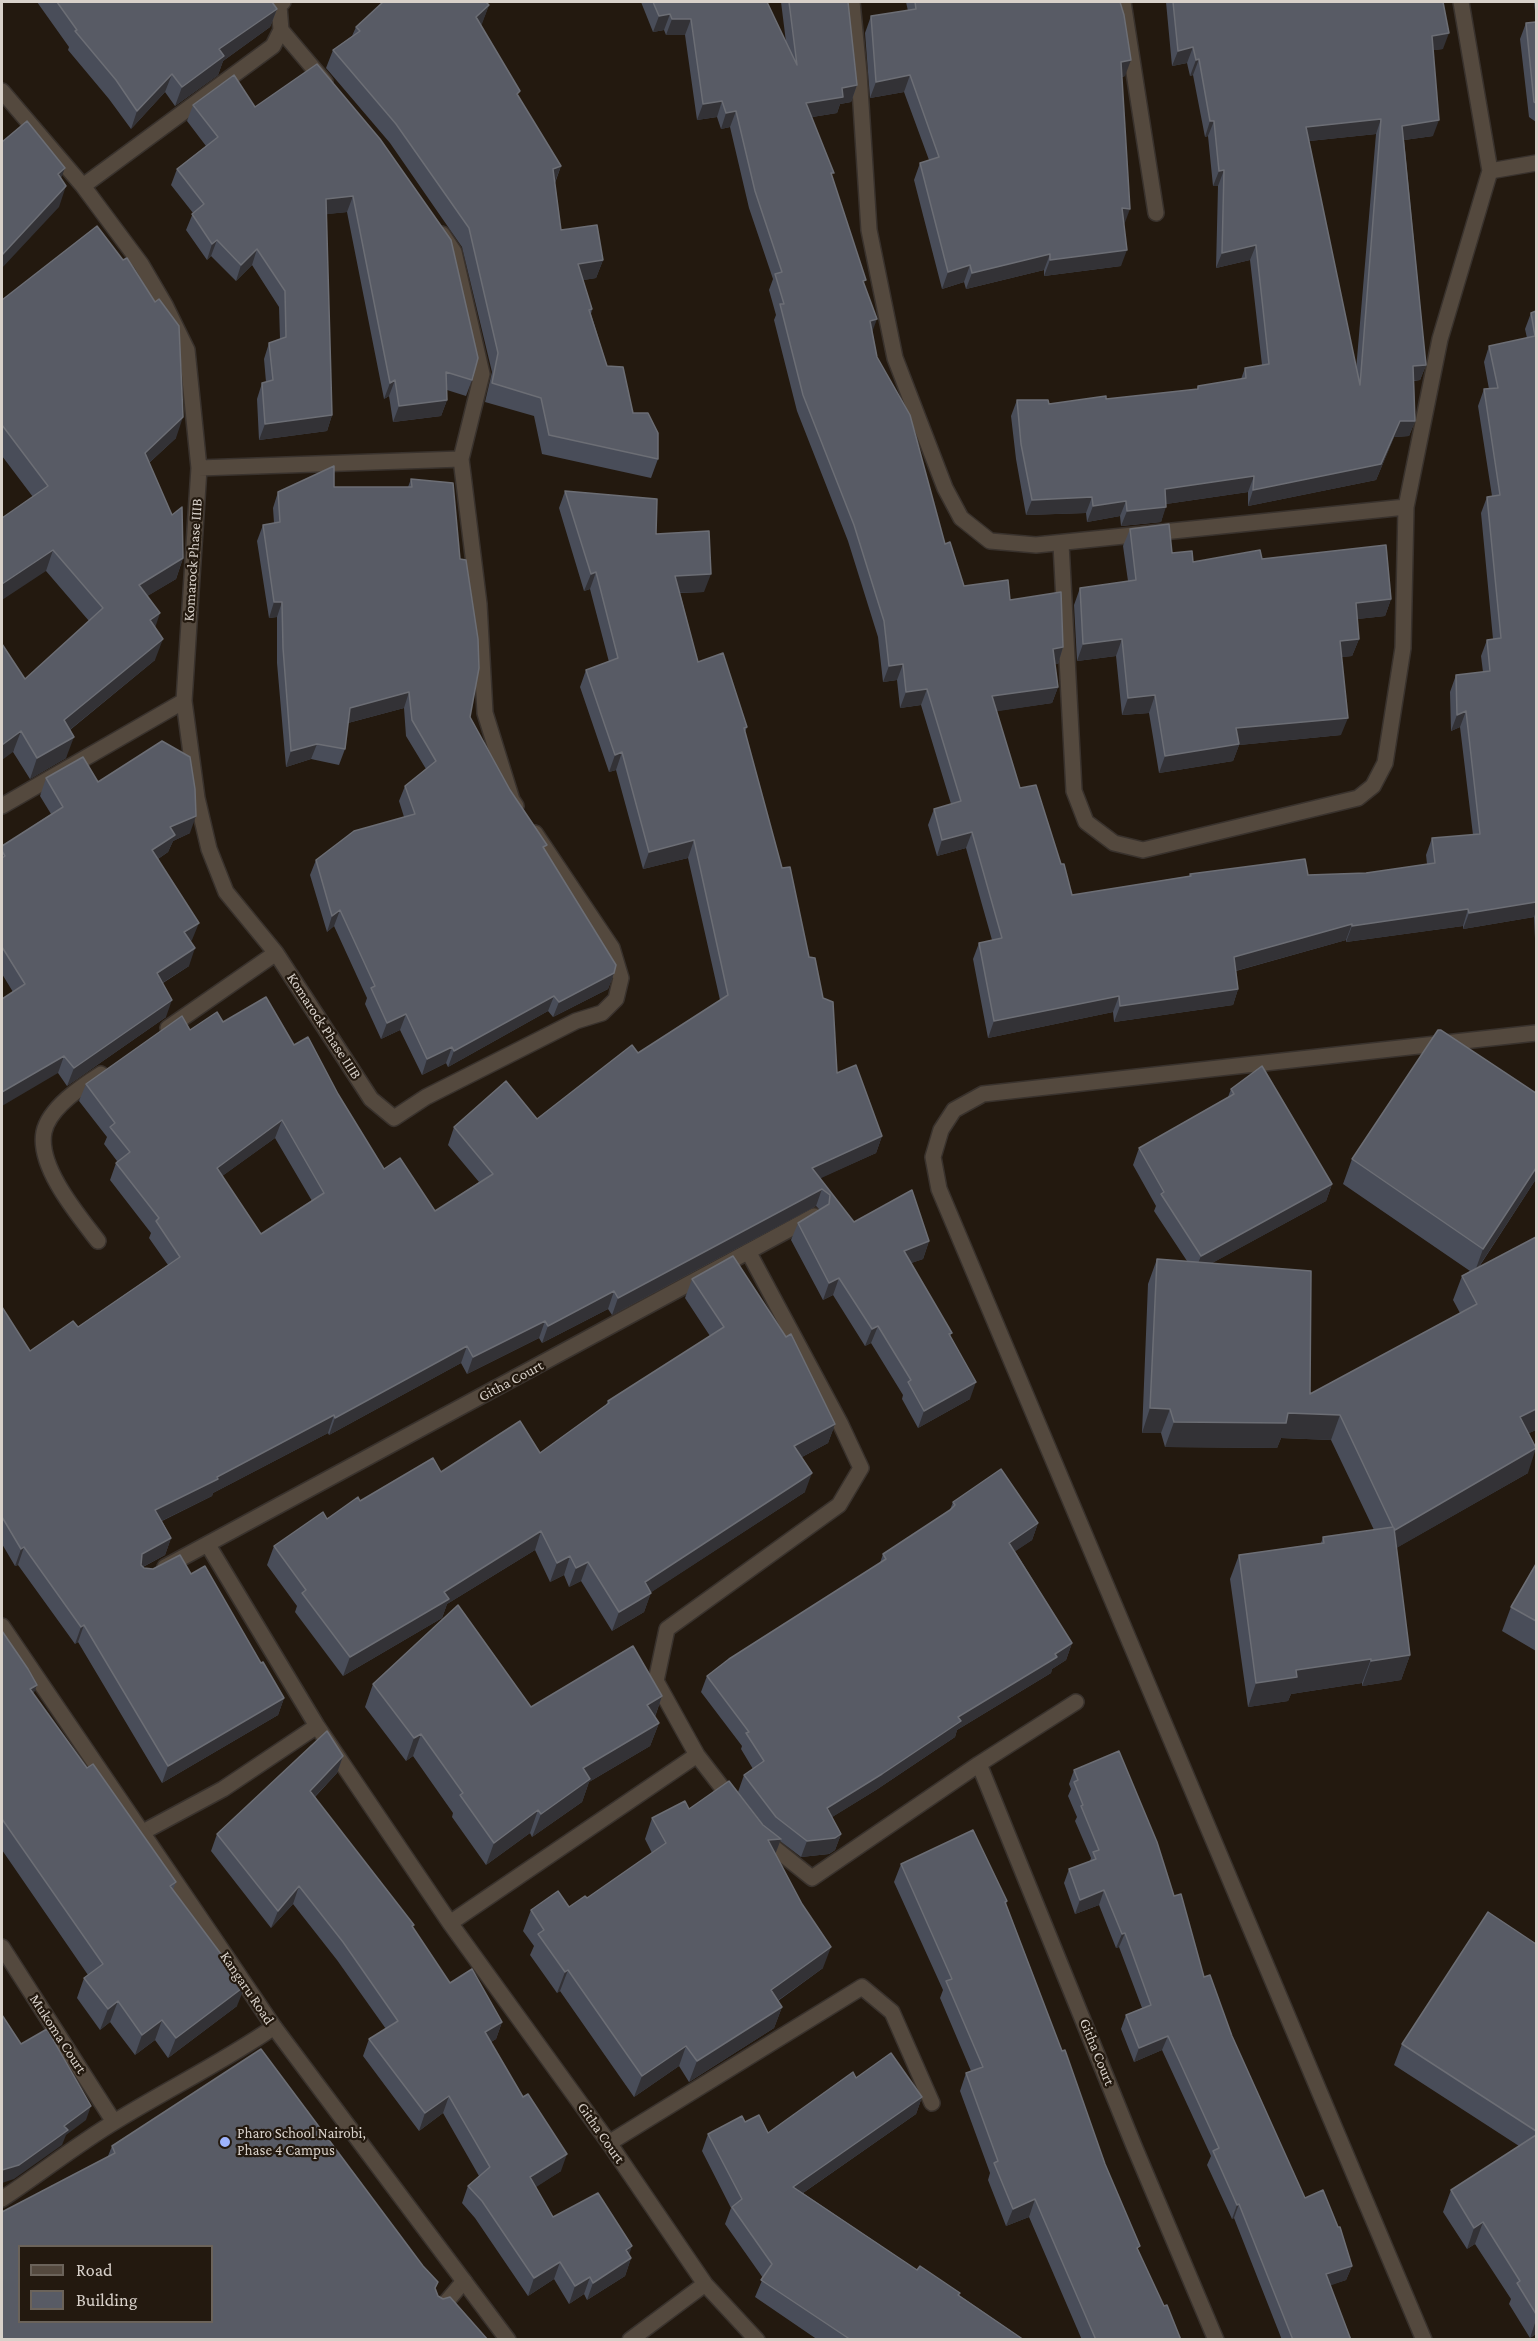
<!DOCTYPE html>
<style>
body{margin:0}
#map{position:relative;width:1538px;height:2341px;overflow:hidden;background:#23190f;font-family:"Crimson Pro",serif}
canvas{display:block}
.frame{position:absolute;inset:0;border:3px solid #d8d1ca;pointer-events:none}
.legend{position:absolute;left:18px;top:2245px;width:195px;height:78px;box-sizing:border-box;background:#23190f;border:2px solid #6b635a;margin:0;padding:8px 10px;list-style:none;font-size:18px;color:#d8d1ca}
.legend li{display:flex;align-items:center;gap:12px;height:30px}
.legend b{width:30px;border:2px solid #6b635a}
</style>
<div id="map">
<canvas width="1538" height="2341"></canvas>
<div class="frame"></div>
<ul class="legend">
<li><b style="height:8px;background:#54493e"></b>Road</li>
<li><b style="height:16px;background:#585b65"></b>Building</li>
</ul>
</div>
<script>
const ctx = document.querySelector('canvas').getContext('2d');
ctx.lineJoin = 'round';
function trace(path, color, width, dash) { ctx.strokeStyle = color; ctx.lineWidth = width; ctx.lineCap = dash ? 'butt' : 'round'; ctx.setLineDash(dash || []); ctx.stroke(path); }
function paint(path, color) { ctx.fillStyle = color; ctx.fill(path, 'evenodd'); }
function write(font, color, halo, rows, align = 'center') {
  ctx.font = font + ' "Crimson Pro",serif'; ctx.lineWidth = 4.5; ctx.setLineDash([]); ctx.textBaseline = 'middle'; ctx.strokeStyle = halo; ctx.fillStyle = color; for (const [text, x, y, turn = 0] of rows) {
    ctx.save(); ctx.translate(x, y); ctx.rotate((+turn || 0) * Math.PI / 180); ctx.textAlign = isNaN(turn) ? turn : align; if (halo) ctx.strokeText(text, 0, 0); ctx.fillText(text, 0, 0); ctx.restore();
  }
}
const service = new Path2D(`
 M437 2313 464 2281`);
const minor = new Path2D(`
 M852 2 859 73 869 230 895 358 945 488 961 518 990 541 1036 545 1406 507
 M1123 2 1156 213
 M281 30 325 82
 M2 91 83 186 141 264 165 305 187 350 199 468 184 701 197 798 209 849 226 892 276 953 371 1099 394 1118 426 1097 576 1021 602 1013 616 999 621 978 612 948 535 833
 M1490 171 1536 163
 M83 186 273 46 281 30 279 6 283 2
 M442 234 454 252 482 374 461 459 479 604 485 713 512 800 516 806
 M199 468 461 459
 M1061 544 1074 791 1086 822 1114 843 1143 850 1358 798 1373 786 1385 763 1403 648 1406 507 1440 339 1490 171 1461 2
 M2 806 184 701
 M168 1028 276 953
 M98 1241C79 1216 37 1167 44 1132 49 1108 82 1086 101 1074
 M208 1545 317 1726 450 1923 609 2143 705 2284 757 2340
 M165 1567 814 1216
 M979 1764 1134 2146 1216 2340
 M734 1803 697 1755 656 1681 667 1629 839 1505 861 1468 840 1423 749 1253
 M143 1832 223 1789 317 1726
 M762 1838 812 1878 979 1764 1076 1702
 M450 1923 697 1755
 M2 1947 114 2122
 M609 2143 862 1987 892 2012 932 2103
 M2 2199C40 2174 76 2145 116 2121 168 2089 223 2062 274 2027
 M630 2340 705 2284
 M1424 2340 939 1189 933 1157 941 1130 954 1110 983 1094 1536 1033`);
const tertiary = new Path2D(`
 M2 1626 274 2027 508 2340`);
const wall = new Path2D(`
 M37 2H272L277 9 270 27 223 61 218 75 175 106 165 92 131 129 109 99 68 50 69 47Z
 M641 2H767L786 42 781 2H848L857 85 851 102 840 104 837 113 812 117 832 177 864 285 877 357 945 544 964 586 1010 600 1063 647 1058 664H1055L1058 687 1052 703 996 711 1020 788 1061 864 1072 895 1189 876 1190 874 1308 875 1366 873 1427 864 1426 855 1432 838 1473 835 1460 727 1451 731 1450 692 1456 675 1483 672 1481 656 1487 640 1493 639 1481 513 1487 497 1492 496 1478 406 1484 389H1489L1484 362 1489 346 1527 338 1525 329 1531 313 1536 311V960L1534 917 1463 929V926L1346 942V940L1236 971 1238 989 1233 1005 1114 1022 1113 1012 988 1038 973 959 979 943 992 940 966 848 937 856 928 825 934 809 951 804 921 705 900 708 897 680 883 682 878 637 848 541 797 411 774 320 776 315 769 290 773 279 749 208 730 127 721 129 717 117 697 120 685 35H666L664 30 653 32Z
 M906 2H1120L1125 76 1122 77 1124 225 1121 266 1044 276V270L966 289 964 282 942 289 914 180 920 163 929 160 904 92 870 98 865 33 871 16 908 11Z
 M1166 2H1443V49L1433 50V136L1404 140 1426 365 1420 380 1414 381 1415 421 1409 436 1394 437 1376 480 1248 506V492L1166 504 1161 522 1121 526 1120 516 1087 522 1086 513 1026 515 1016 459 1011 416 1017 400 1049 404 1106 399 1197 389 1198 386 1241 379 1245 368 1262 365 1250 260 1216 268 1218 186H1213L1208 136 1205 137 1193 75 1190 76 1187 63 1172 66ZM1376 134 1356 370 1309 141Z
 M1534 2H1536V20Z
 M489 5 481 25 518 96 561 166 555 183 561 230 603 260 596 278 583 280 592 309 591 314 607 366 658 459 651 478 542 454 534 416 485 402 492 372 462 247 390 143 326 68 333 50 352 36 356 27Z
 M1536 22V122L1529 117 1520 39 1526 23Z
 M317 64 472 380 466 396 447 390V400L441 416 393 422 389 396 384 399 347 212 326 214 332 415 327 431 259 440 257 399 262 383 266 382 264 359 269 343 280 339 279 307 252 265 236 281 211 256 207 260 186 230 193 213 171 185 177 169 206 146 187 121 193 105 255 107Z
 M2 300 176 438 149 463 183 558 176 579 147 596 155 627V660L70 730 66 758 30 779 13 752 25 679 89 621 46 571 33 497 2 456Z
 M411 479 470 717 510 790 545 850 614 973 608 989 553 1017 548 1011 448 1067 446 1063 422 1075 400 1030 381 1039 365 1004 367 998 334 926 327 932 310 875 316 860 404 817 399 801 405 786 426 769 406 736 404 708 348 723 345 749 339 765 311 759 286 767 277 663V617L269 618 257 541 263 525 274 523 273 508 278 492 334 487H408Z
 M565 491 656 534 704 592 680 593 698 662 747 727 745 732 782 868 809 957 837 1073 882 1136 876 1153 820 1178 854 1222 929 1241 923 1259 911 1263 952 1333 950 1336 970 1399 918 1428 902 1399 903 1395 871 1343 865 1346 833 1295 823 1300 791 1240 798 1223 820 1210 816 1206 612 1315 608 1309 542 1343 539 1338 467 1374 461 1363 329 1435 328 1433 213 1493 212 1496 162 1521 171 1538 165 1555 143 1567 144 1568 191 1574 261 1663 284 1698 278 1715 162 1783 78 1642 75 1644 18 1565 15 1566 2 1544V1307L30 1351 78 1327 168 1265 149 1238 151 1233 110 1180 116 1163 117 1161 104 1144 107 1137 79 1101 86 1084 190 1030 223 1022 294 1045 338 1094 384 1169 435 1211 479 1182 448 1145 454 1127 537 1119 720 1000 688 858 643 869 616 770 609 772 580 687 586 670 609 662 590 589 584 591 559 508ZM275 1138 312 1201 261 1234 222 1176Z
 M1130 529 1172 553 1193 562 1262 559 1391 599 1385 616 1357 619 1359 639 1352 656 1341 657V735L1239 745 1233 761 1159 773 1149 713 1122 715 1116 656 1077 661 1074 605 1080 588 1128 581 1123 546Z
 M46 778 98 782 190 833 173 841 168 852 158 859 192 940 190 941 189 966 163 983 166 1017 67 1086 58 1073 13 992 2 974V846L51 814 40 796Z
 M1231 1089 1332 1184 1326 1201 1212 1263 1310 1394 1460 1313 1453 1300 1462 1276 1470 1271 1343 1184 1352 1159 1536 1179 1479 1267 1536 1430 1529 1433 1528 1473 1396 1548 1410 1655 1401 1680 1362 1686V1683L1291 1694 1288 1701 1248 1707 1230 1579 1239 1555 1321 1543 1323 1537 1374 1530 1331 1440 1281 1438 1277 1448 1165 1447 1161 1433H1142L1148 1284 1157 1259 1187 1261 1154 1211 1156 1206 1133 1165 1139 1148 1228 1097Z
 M692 1279 835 1424 828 1443 802 1457 805 1492 651 1592 644 1612 612 1631 581 1581 569 1587 564 1575 550 1582 535 1550 447 1604 442 1618 343 1676 295 1612 297 1606 267 1565 274 1546 360 1501 441 1472 540 1453 606 1405 608 1401 710 1336 685 1298Z
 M953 1502 1038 1523 1032 1540 1015 1551 1072 1643 1066 1660 1052 1669 1051 1673 957 1730 955 1737 876 1790 832 1817 841 1834 835 1850 829 1854 801 1857 780 1841 775 1854 823 1968 778 2001 782 2007 774 2028 689 2082 679 2066 634 2097 560 1991 557 1993 530 1955 534 1946 523 1931 531 1910 569 1907 587 1898 652 1853 645 1839 652 1818 689 1809 763 1825 765 1827 738 1792 744 1775 753 1769 741 1749 742 1746 701 1692 707 1676 880 1563 883 1554 950 1510Z
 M1536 1564V1651L1502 1631 1511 1607Z
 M2 1631 37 1685 33 1694 87 1768 176 1882 173 1890 237 2006 168 2058 155 2040 135 2055 110 2022 100 2030 77 1998 84 1978 88 1975 2 1850Z
 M373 1684 531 1707 662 1696 655 1717 659 1723 650 1746 589 1782 582 1802 532 1837 530 1833 486 1865 452 1817 453 1813 413 1756 406 1761 365 1707Z
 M343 1756 337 1773 315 1797 413 1928 450 1983 502 2022 496 2039 491 2042 561 2171 535 2187 553 2217 629 2255 631 2258 625 2276 587 2300 584 2294 569 2304 554 2279 528 2296 475 2218 462 2203 468 2186 479 2176 443 2113 419 2131 363 2056 369 2039 386 2029 337 1960 293 1904 271 1928 211 1851 217 1834Z
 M1074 1770 1174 1896 1204 1977 1232 2036 1305 2198 1352 2266 1346 2280 1330 2285 1351 2340H1282L1234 2218 1232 2219 1207 2165 1211 2156 1162 2050 1134 2062 1121 2029 1126 2015 1142 2008 1119 1947 1116 1948 1099 1905 1075 1914 1064 1883 1069 1869 1090 1861 1091 1858 1075 1821 1077 1817 1068 1796 1071 1789 1069 1784Z
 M901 1864 1007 1901 1006 1904 1138 2250 1164 2306 1181 2340H1082L1029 2217 1006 2226 988 2180 990 2173 960 2091 966 2073 971 2071 940 1998 943 1990 894 1882Z
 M1536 1944V2334L1530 2338 1509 2304 1511 2299 1475 2244 1467 2249 1443 2212 1451 2190 1519 2146 1394 2065 1402 2044Z
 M856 2078 922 2097 916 2114 803 2193 917 2270 960 2293 959 2295 1024 2340H818L755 2297 763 2278 725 2224 731 2208 702 2151 708 2134 745 2122 768 2133Z
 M112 2146 435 2289 438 2296 108 2156Z`);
const shadedWall = new Path2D(`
 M489 5 482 24 469 35 476 17Z
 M277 9 270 27 223 61 218 75 175 106 182 87 219 49Z
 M670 14 664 30 653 32 659 16Z
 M672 19H691L685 35H666Z
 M1449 33 1443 49 1426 51 1432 36Z
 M1193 47 1187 63 1172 66 1178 51Z
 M1199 59 1193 75 1190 76 1196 60Z
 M1131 60 1125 76 1115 79 1121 62Z
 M172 74 165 92 131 129 137 111Z
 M910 75 904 92 870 98 876 82Z
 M857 85 851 102 840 104 837 113 800 119 806 103 842 88Z
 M722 101 717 117 697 120 703 104Z
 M736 111 730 127 721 129 726 113Z
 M1381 119 1376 134 1300 142 1306 127Z
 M1439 120 1433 136 1397 141 1402 126Z
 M1210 121H1214L1208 136 1205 137Z
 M561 166 554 184 553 169Z
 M65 168 57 189 58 174Z
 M1224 170 1218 186H1213L1219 171Z
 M66 186 59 207 2 268V255Z
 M353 196 347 212 320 215 326 199Z
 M1122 208 1130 209 1124 225Z
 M217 240 211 256 207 260 212 244Z
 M1256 245 1250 260 1216 268 1222 253Z
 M257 249 252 265 236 281 241 265Z
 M1127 250 1121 266 1044 276 1050 260Z
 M1050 254 1044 270 966 289 972 273Z
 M603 260 596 278 572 282 578 264Z
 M970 265 964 282 942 289 948 272Z
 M877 319 871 335 870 321Z
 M1426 365 1420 380 1408 381 1413 366Z
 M395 380 389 396 384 399 390 383Z
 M447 400 441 416 393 422 399 406Z
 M332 415 327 431 259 440 265 424Z
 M183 417 176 438 137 474 145 453Z
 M1400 421H1415L1409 436 1394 437 1376 480 1248 506 1253 490Z
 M1254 476 1248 492 1159 505 1165 489Z
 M1092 497 1086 513 1026 515 1032 500Z
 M1126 501 1120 516 1087 522 1093 506Z
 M1166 507 1161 522 1121 526 1127 511Z
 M53 550 46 571 2 600V584Z
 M183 558 176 579 131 606 139 585Z
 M596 572 590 589 584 591 591 574Z
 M711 574 704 592 669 593 675 576Z
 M1391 599 1385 616 1349 620 1356 603Z
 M274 602H282L277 617 269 618Z
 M160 613 153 634 150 620Z
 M163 639 155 660 56 741 64 720Z
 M1122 639 1116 656 1077 661 1083 644Z
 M1359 639 1352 656 1333 658 1340 641Z
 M1063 647 1058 664 1047 665 1053 649Z
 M903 664 897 680 883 682 889 666Z
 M1058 687 1052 703 986 713 992 696Z
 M927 689 921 705 900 708 906 692Z
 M409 692 404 708 344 724 350 708Z
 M1155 695 1149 713 1122 715 1128 698Z
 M1466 711 1460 727 1451 731 1457 715Z
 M1348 718 1341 735 1239 745 1233 761 1159 773 1165 756 1236 728Z
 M21 731 13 752 2 760V745Z
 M74 737 66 758 30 779 37 758Z
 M317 744 311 759 286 767 291 751Z
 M622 752 616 770 609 772 615 755Z
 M196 816 190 833 173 841 168 852 146 867 152 850 170 827Z
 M972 832 966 848 937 856 942 840Z
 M694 840 688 858 643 869 649 852Z
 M1536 902V911L1534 917 1463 929 1469 913Z
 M1468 909 1463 926 1346 942 1352 926Z
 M340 910 334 926 327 932 332 916Z
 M199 923 192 940 178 949 184 932Z
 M1352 924 1346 940 1228 973 1234 957Z
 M195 948 189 966 151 990 157 973Z
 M614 973 608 989 553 1017 559 1002Z
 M1238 989 1233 1005 1114 1022 1120 1006Z
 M554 996 548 1011 448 1067 454 1051Z
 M1119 996 1113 1012 988 1038 994 1021Z
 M172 1000 166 1017 67 1086 74 1068Z
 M406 1014 400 1030 381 1039 387 1023Z
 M452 1047 446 1063 422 1075 427 1059Z
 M64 1056 58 1073 2 1106V1092Z
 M282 1120 275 1138 210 1185 217 1168Z
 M882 1136 876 1153 806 1185 812 1168Z
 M1536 1168V1179L1474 1274 1483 1249Z
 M1332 1184 1326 1201 1194 1273 1201 1256Z
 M822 1189 816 1206 612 1315 618 1298Z
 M929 1241 923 1259 897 1268 904 1251Z
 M839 1278 833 1295 823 1300 829 1283Z
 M614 1291 608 1309 542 1343 548 1326Z
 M545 1321 539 1338 467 1374 473 1357Z
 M878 1326 871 1343 865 1346 872 1329Z
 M467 1346 461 1363 329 1435 335 1418Z
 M976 1382 970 1399 918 1428 924 1411Z
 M1150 1408 1170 1409 1161 1433H1142Z
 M1536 1409V1430L1511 1441 1520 1417Z
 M1288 1413 1340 1415 1331 1440 1281 1438 1277 1448 1165 1447 1174 1422Z
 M334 1415 328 1433 213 1493 212 1496 149 1527 155 1510Z
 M835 1424 828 1443 787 1465 794 1446Z
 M1536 1448 1528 1473 1386 1554 1395 1530Z
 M812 1473 805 1492 641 1599 651 1593 644 1612 612 1631 619 1612 645 1582Z
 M1038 1523 1032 1540 1004 1559 1009 1543Z
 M541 1531 535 1550 447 1604 442 1618 343 1676 350 1657 444 1592Z
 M171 1538 165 1555 135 1571 142 1554Z
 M24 1547 18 1565 15 1566 21 1549Z
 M570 1556 564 1575 550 1582 557 1563Z
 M588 1562 581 1581 569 1587 576 1568Z
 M84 1625 78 1642 75 1644 81 1627Z
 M1072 1643 1066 1660 1052 1669 1051 1673 957 1730 955 1737 876 1790 821 1824 827 1808 958 1717Z
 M1410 1655 1401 1680 1362 1686 1371 1661Z
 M1371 1659 1362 1683 1291 1694 1288 1701 1248 1707 1256 1683 1296 1670Z
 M37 1685 29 1705 30 1689Z
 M662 1696 654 1719 647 1705Z
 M284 1698 278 1715 162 1783 168 1766Z
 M659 1723 650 1746 589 1782 582 1802 532 1837 541 1814 583 1768Z
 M421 1734 413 1756 406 1761 414 1738Z
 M343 1756 337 1773 304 1808 310 1791Z
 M538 1810 530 1833 486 1865 494 1843Z
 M841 1834 835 1850 829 1854 801 1857 807 1841Z
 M781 1839 773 1860 768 1840Z
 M299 1886 293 1904 271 1928 278 1911Z
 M1104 1890 1099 1905 1075 1914 1080 1900Z
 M1125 1933 1119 1947 1116 1948 1122 1934Z
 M831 1947 823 1968 763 2011 771 1990Z
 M568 1970 560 1991 557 1993 565 1972Z
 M245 1986 237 2006 168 2058 176 2038Z
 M118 2001 110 2022 100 2030 108 2009Z
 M782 2007 774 2028 689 2082 697 2061Z
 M162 2020 155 2040 135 2055 142 2035Z
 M502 2022 496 2039 479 2049 485 2032Z
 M1168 2036 1162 2050 1134 2062 1139 2048Z
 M686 2046 679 2066 634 2097 642 2076Z
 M449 2096 443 2113 419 2131 425 2113Z
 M922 2097 916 2114 787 2204 793 2187Z
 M91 2106 86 2120 66 2135 62 2145 14 2179 2 2183V2170Z
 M567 2154 561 2171 524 2195 530 2177Z
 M1035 2199 1029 2217 1006 2226 1013 2209Z
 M1239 2204 1234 2218 1232 2219 1237 2205Z
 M1483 2222 1475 2244 1467 2249 1474 2228Z
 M632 2246 627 2261 631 2258 625 2276 587 2300 593 2283 626 2250Z
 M560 2262 554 2279 528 2296 534 2278Z
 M1352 2266 1346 2280 1321 2289 1326 2274Z
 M590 2277 584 2294 569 2304 575 2286Z
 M1536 2320V2334L1530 2338Z`);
const building = new Path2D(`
 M57 2H272L277 9 219 49 224 56 182 87 172 74 137 111 116 80 75 31 77 30Z
 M383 2H486L489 5 476 17 520 91 517 94 561 166 553 169 561 230 597 225 603 260 578 264 592 309 589 310 607 366 623 367 633 413H648L658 433V459L549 435 541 398 492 383 498 353 469 228 396 124 333 50 360 31 356 27Z
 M653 2H767L797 65 789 2H848L857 85 842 88 843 97 806 103 834 173H831L866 280 863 281 877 319 870 321 877 357 910 415 945 544 950 542 964 586 1008 580 1010 600 1061 592 1063 647 1053 649 1058 687 992 696 1020 788 1036 785 1061 864H1064L1072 895 1191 876 1190 874 1305 859 1308 875 1366 873 1435 863 1432 838 1480 834 1466 711 1457 715 1456 675 1490 671 1487 640 1501 638 1487 497 1500 495 1484 389 1498 388 1489 346 1535 336 1531 313 1536 311V902L1469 913 1468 909 1352 926V924L1234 957 1238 989 1120 1006 1119 996 994 1021 979 943 1002 938 972 832 942 840 934 809 961 801 927 689 906 692 903 664 889 666 884 621 854 525 803 395 780 304H784L775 274 782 272 755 191 736 111 726 113 722 101 703 104 691 19H672L670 14 659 16Z
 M915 2H1120L1124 15 1131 60 1121 62 1130 209 1122 208 1127 250 1050 260V254L972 273 970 265 948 272 920 163 939 157 910 75 876 82 871 16 916 9Z
 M1173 2H1443L1449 33 1432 36 1439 120 1402 126 1426 365 1413 366 1415 421H1400L1381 464 1253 490 1254 476 1165 489 1166 507 1127 511 1126 501 1093 506 1092 497 1032 500 1021 444 1017 400H1048L1049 404 1106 396V399L1198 389V386L1246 378 1245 368 1269 364 1256 245 1222 253 1224 170 1219 171 1214 121H1210L1199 59 1196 60 1193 47 1178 51ZM1381 119 1360 385 1306 127Z
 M1536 22V103L1534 102 1526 23Z
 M317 64 380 139 451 240 478 358 472 380 446 372 447 400 399 406 395 380 390 383 353 196 326 199 332 415 265 424 262 383 273 380 269 343 286 337 285 291 257 249 241 265 217 240 212 244 192 214 204 204 177 169 218 137 193 105 234 75 255 107Z
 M27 121 65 168 58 174 66 186 2 255V142Z
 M97 226 123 260 127 258 155 302 159 299 179 326 183 417 145 453 172 515 182 507 183 558 139 585 160 613 150 620 163 639 64 720 74 737 37 758 21 731 2 745V644L25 679 103 608 53 550 2 584V518L48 486 2 425V300Z
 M334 466V487H412L411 479 453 483 460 559 466 560 478 639 479 668 470 717 510 790 547 845 543 847 616 965 614 973 559 1002 554 996 454 1051 452 1047 427 1059 406 1014 387 1023 371 988 375 986 340 910 332 916 316 860 354 831 415 814 405 786 436 761 412 720 409 692 350 708 345 749 317 744 291 751 283 648 282 602H274L263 525 280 522 278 492Z
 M565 491 657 499 656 534 709 531 711 574 675 576 698 662 723 653 747 727 744 728 782 868 790 867 809 957 815 958 823 998 833 1002 837 1073 856 1065 882 1136 812 1168 854 1222 912 1190 929 1241 904 1251 952 1333 949 1334 976 1382 924 1411 908 1382 911 1380 878 1326 872 1329 839 1278 829 1283 798 1223 829 1204 830 1195 822 1189 618 1298 614 1291 548 1326 545 1321 473 1357 467 1346 335 1418 334 1415 217 1477 218 1479 155 1510 171 1538 142 1554 141 1565 144 1568 153 1569 180 1555 191 1574 205 1566 261 1663 263 1662 284 1698 168 1766 84 1625 81 1627 24 1547 21 1549 2 1517V1307L30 1351 73 1321 78 1327 180 1257 156 1221 159 1218 116 1163 130 1152 110 1127 115 1123 86 1084 182 1016 190 1030 217 1012 223 1022 266 997 294 1045 308 1037 338 1094 384 1169 400 1158 435 1211 493 1174 454 1127 506 1081 537 1119 632 1045 638 1053 728 995 694 840 649 852 622 752 615 755 586 670 618 658 596 572 591 574ZM282 1120 324 1193 261 1234 217 1168Z
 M1169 524 1172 553 1192 551 1193 562 1260 550 1262 559 1386 545 1391 599 1356 603 1359 639 1340 641 1348 718 1236 728 1239 744 1165 756 1155 695 1128 698 1122 639 1083 644 1080 588 1136 580 1130 529Z
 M162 741 190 757 195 789 196 816 170 827 175 835 152 850 199 923 184 932 195 948 157 973 172 1000 74 1068 64 1056 2 1092V999L25 984 2 947V858L5 856 2 851V846L63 807 46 778 83 757 98 782Z
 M1438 1030H1441L1536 1093V1168L1483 1249 1352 1159Z
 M1262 1066 1332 1184 1201 1256 1161 1194 1164 1192 1139 1148 1234 1094 1231 1089Z
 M1536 1237V1409L1520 1417 1536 1448 1395 1530 1394 1528 1410 1655 1371 1661V1659L1296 1670 1297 1677 1256 1683 1239 1555 1324 1543 1323 1537 1393 1527 1340 1415 1288 1413 1286 1423 1174 1422 1170 1409 1150 1408 1157 1259 1311 1271 1310 1394 1477 1304 1462 1276Z
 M733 1256 786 1337 791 1334 835 1424 794 1446 812 1473 645 1582 651 1593 619 1612 588 1562 576 1568 570 1556 557 1563 541 1531 444 1592 449 1599 350 1657 302 1593 306 1590 274 1546 323 1512 327 1519 358 1497 360 1501 433 1458 441 1472 520 1421 540 1453 609 1403 608 1401 724 1327 692 1279Z
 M1001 1469 1038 1523 1009 1543 1072 1643 1055 1654 1057 1657 958 1717 961 1721 882 1774 827 1808 841 1834 835 1838 807 1841 776 1817 744 1775 764 1761 746 1733 749 1732 707 1676 729 1659 886 1559 883 1554 950 1510 955 1505 953 1502Z
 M1536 1564V1621L1511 1607Z
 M458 1605 531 1707 633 1646 662 1696 647 1705 659 1723 583 1768 590 1779 541 1814 538 1810 494 1843 460 1795 463 1793 421 1734 414 1738 373 1684Z
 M2 1631 28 1669 37 1685 30 1689 87 1768 93 1764 176 1882 170 1886 245 1986 176 2038 162 2020 142 2035 118 2001 108 2009 84 1978 103 1964 2 1819Z
 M327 1731 343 1756 310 1791 414 1925 412 1926 450 1983 472 1969 502 2022 485 2032 523 2097 528 2094 567 2154 530 2177 553 2217 598 2193 632 2246 626 2250 631 2258 593 2283 590 2277 575 2286 560 2262 534 2278 482 2201 468 2186 490 2167 449 2096 425 2113 369 2039 398 2021 343 1942 299 1886 278 1911 217 1834Z
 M1119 1751 1157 1842 1174 1896 1181 1894 1204 1977 1210 1975 1232 2036 1305 2198 1323 2190 1338 2227H1340L1352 2266 1326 2274 1351 2340H1293L1239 2204 1237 2205 1213 2151 1219 2148 1168 2036 1139 2048 1126 2015 1151 2005 1125 1933 1122 1934 1104 1890 1080 1900 1069 1869 1096 1859 1093 1852 1099 1850 1081 1806 1083 1805 1074 1782 1078 1780 1074 1770Z
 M729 1781 763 1825 781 1839 768 1840 802 1904 831 1947 771 1990 782 2007 697 2061 686 2046 642 2076 568 1970 565 1972 538 1934 544 1930 531 1910 558 1891 569 1907 585 1896 587 1898 666 1843 652 1818 685 1801 689 1809Z
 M973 1830 1007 1901 1005 1902 1062 2051 1065 2050 1105 2164 1140 2246 1137 2248 1164 2306 1167 2305 1181 2340H1096L1035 2199 1013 2209 994 2163 998 2161 966 2073 983 2067 946 1981 952 1979 901 1864Z
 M1488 1912 1536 1944V2131L1402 2044Z
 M2 2015 21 2044 47 2029 91 2106 64 2126 68 2130 19 2165 2 2170Z
 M261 2049 423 2266 438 2282 435 2288 438 2296 443 2299 450 2297 488 2340H2V2212L115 2153 112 2146ZM20 2247H212V2322H20Z
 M891 2053 922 2097 793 2187 917 2270 920 2266 960 2293 958 2295 1024 2340H851L761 2280 772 2264 732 2207 742 2199 708 2134 742 2116 745 2122 759 2115 768 2133 853 2072 856 2078Z
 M1536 2135V2314L1517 2283 1520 2281 1483 2222 1474 2228 1451 2190Z`);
const markers = [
 [225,2142,6,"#9eb4fd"]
];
const streetNames = [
 ["Komarock Phase IIIB",193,560,-86],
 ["Komarock Phase IIIB",324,1026,57],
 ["Githa Court",511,1381,-28],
 ["Kangaru Road",247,1988,56],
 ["Mukoma Court",58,2034,57],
 ["Githa Court",1097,2052,68],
 ["Githa Court",601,2133,55]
];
const poiNames = [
 ["Pharo School Nairobi,",237,2133],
 ["Phase 4 Campus",237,2150]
];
trace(service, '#39322d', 18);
trace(minor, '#39322d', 18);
trace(tertiary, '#39322d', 18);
trace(service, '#54493e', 15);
trace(minor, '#54493e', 15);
trace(tertiary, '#54493e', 15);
paint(wall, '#494d59');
paint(shadedWall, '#333236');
paint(building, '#585b65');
trace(building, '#6c6e75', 1.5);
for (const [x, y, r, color] of markers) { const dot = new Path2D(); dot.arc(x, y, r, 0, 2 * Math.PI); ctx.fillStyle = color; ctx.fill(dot); trace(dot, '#23190f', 2); }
write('15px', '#d8d1ca', '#23190f', streetNames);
write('15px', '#d8d1ca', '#23190f', poiNames, 'left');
</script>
